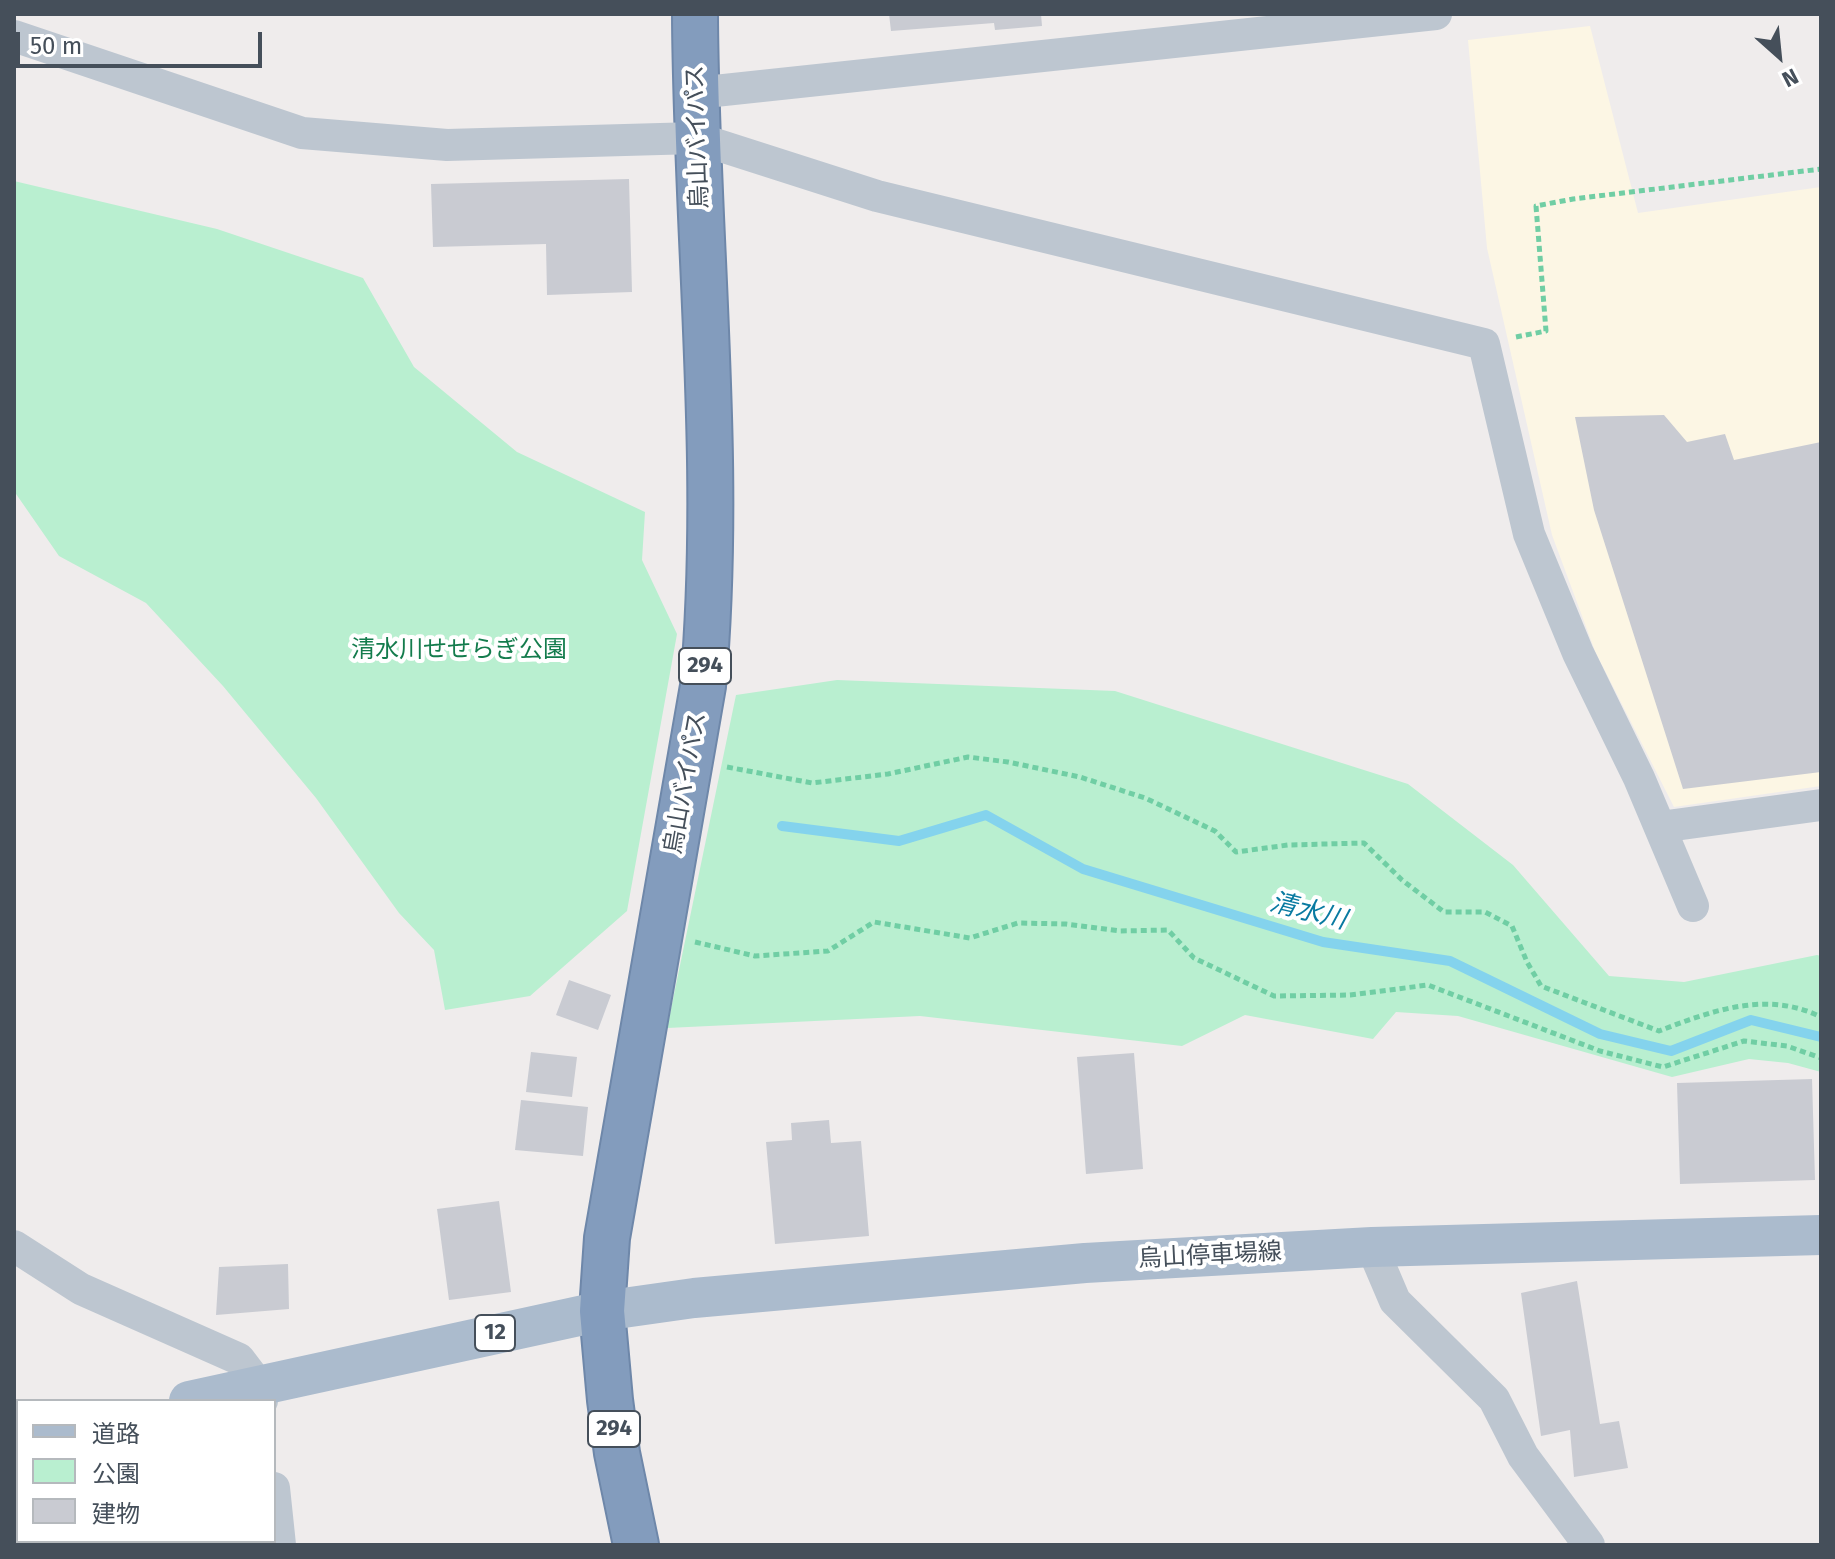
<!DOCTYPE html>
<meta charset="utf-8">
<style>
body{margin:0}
#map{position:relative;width:1835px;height:1559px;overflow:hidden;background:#efecec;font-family:"Fira Sans","Noto Sans JP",sans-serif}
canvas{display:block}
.frame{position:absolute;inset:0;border:16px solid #454f5a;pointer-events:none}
.legend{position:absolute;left:16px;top:1399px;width:260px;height:144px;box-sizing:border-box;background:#fff;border:2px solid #b5b9bd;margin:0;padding:10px 14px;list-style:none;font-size:24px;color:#454f5a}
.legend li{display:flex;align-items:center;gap:16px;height:40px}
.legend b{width:40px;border:2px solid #b5b9bd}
.north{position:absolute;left:1739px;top:16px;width:80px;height:80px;-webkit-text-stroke:6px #fff;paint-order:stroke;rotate:153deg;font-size:22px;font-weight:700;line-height:32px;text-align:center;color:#454f5a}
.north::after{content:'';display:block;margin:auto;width:28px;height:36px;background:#454f5a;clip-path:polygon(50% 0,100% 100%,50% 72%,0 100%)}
.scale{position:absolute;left:16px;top:32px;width:246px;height:36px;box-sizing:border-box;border:4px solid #454f5a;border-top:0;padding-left:10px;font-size:24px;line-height:28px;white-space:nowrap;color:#454f5a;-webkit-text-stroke:6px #fff;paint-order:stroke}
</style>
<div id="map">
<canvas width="1835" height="1559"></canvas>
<div class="frame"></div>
<ul class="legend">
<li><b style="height:10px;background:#abbbcd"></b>道路</li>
<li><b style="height:22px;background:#b9efd0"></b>公園</li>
<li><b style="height:22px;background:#c9cbd2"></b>建物</li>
</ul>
<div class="north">N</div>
<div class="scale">50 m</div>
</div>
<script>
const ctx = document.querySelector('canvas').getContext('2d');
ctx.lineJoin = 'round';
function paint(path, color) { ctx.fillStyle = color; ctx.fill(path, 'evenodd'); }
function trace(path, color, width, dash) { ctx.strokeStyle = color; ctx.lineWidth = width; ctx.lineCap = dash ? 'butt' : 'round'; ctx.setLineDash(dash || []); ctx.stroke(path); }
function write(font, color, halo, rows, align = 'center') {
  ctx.font = font + ' "Fira Sans","Noto Sans JP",sans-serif'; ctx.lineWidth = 8; ctx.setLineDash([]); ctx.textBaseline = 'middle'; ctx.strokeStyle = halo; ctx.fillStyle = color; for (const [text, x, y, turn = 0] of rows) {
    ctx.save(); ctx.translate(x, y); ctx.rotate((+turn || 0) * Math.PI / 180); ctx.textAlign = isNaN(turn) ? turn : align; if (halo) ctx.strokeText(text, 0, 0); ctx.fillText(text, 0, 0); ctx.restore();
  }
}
const commercial = new Path2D(`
 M1590 26 1638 213 1821 187V786L1674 807 1595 651 1552 535 1487 248 1468 40Z`);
const green = new Path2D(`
 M14 181 217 229 363 278 414 367 517 452 645 512 642 560 677 634 627 911 530 996 445 1010 434 950 399 913 316 798 223 686 146 603 59 556 14 491Z
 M837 680 1115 691 1408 784 1513 865 1609 976 1684 982 1817 955 1821 956V1072L1788 1063 1749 1059 1672 1077 1458 1016 1396 1012 1373 1039 1245 1015 1182 1046 920 1016 667 1028 736 695Z`);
const stream = new Path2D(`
 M782 826 899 841 986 815 1083 869 1323 942 1450 961 1600 1034 1671 1051 1751 1020 1821 1037`);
const building = new Path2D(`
 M889 14H1041L1042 26 995 30 994 23 891 31Z
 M629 179 632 292 547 295 546 244 433 247 431 184Z
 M1664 415 1687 442 1725 434 1734 460 1821 442V772L1683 789 1594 510 1575 417Z
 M569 980 611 995 598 1030 556 1015Z
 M531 1052 577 1057 572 1097 526 1092Z
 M1134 1053 1143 1169 1086 1174 1077 1057Z
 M1812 1079 1815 1180 1680 1184 1677 1083Z
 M521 1100 588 1107 583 1156 515 1150Z
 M829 1120 831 1143 861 1141 869 1236 775 1244 766 1142 792 1140 791 1123Z
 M499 1201 511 1292 449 1300 437 1209Z
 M288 1264 289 1309 216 1315 219 1267Z
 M1577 1281 1600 1424 1619 1421 1628 1468 1574 1477 1570 1430 1541 1436 1521 1293Z`);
const path = new Path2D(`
 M1516 337 1546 331 1536 206 1573 199 1821 169
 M727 767 812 783 888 774 968 757 1008 762 1080 777 1145 798 1215 831 1236 852 1288 845 1364 843 1402 880 1444 912H1485L1512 926 1527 962 1541 986 1659 1031C1711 1011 1767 990 1821 1017
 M695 942 755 956 828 951 874 922 970 938 1018 923 1066 924 1120 931 1168 930 1194 958 1274 996 1350 995 1428 985 1600 1051 1663 1067 1744 1041 1787 1046 1821 1058`);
const minor = new Path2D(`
 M14 36 302 133 447 145 696 138 877 196 1484 344 1529 534 1578 653 1639 778 1693 906
 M696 93 1436 14
 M1660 827 1821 805
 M14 1246 81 1289 239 1359 258 1384 262 1401
 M1372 1247 1395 1301 1494 1399 1523 1456 1589 1545
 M274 1488 280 1545`);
const major = new Path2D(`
 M189 1401 602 1311 694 1298 1085 1263 1372 1247 1821 1235
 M14 1444 18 1443`);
const highway = new Path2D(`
 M636 1545 617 1453 610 1400 602 1311 607 1238 703 686C723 462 696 238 695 14`);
const shields = [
 [705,666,52],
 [495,1333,40],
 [614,1429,52]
];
const shieldNames = [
 ["294",705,666],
 ["12",495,1333],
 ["294",614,1429]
];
const streetNames = [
 ["烏山バイパス",698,137,-92],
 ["烏山バイパス",686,783,-80],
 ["烏山停車場線",1210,1256,-3]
];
const parkNames = [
 ["清水川せせらぎ公園",459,650]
];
const waterNames = [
 ["清水川",1308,912,14]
];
paint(commercial, '#fcf6e4');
paint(green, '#b9efd0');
trace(stream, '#84d3ed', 10);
paint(building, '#c9cbd2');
trace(highway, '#6e87a9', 48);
trace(path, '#70cea4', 5, [6, 4]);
trace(minor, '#bdc6d0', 32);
trace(major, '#abbbcd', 40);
trace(highway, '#839cbd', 44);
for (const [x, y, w] of shields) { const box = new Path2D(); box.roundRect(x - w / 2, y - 18, w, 36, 6); ctx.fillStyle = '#fff'; ctx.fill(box); trace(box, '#454f5a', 2); }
write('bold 22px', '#454f5a', null, shieldNames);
write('24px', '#454f5a', '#fff', streetNames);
write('24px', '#147c4d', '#fff', parkNames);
write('italic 26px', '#097aa1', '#fff', waterNames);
</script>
